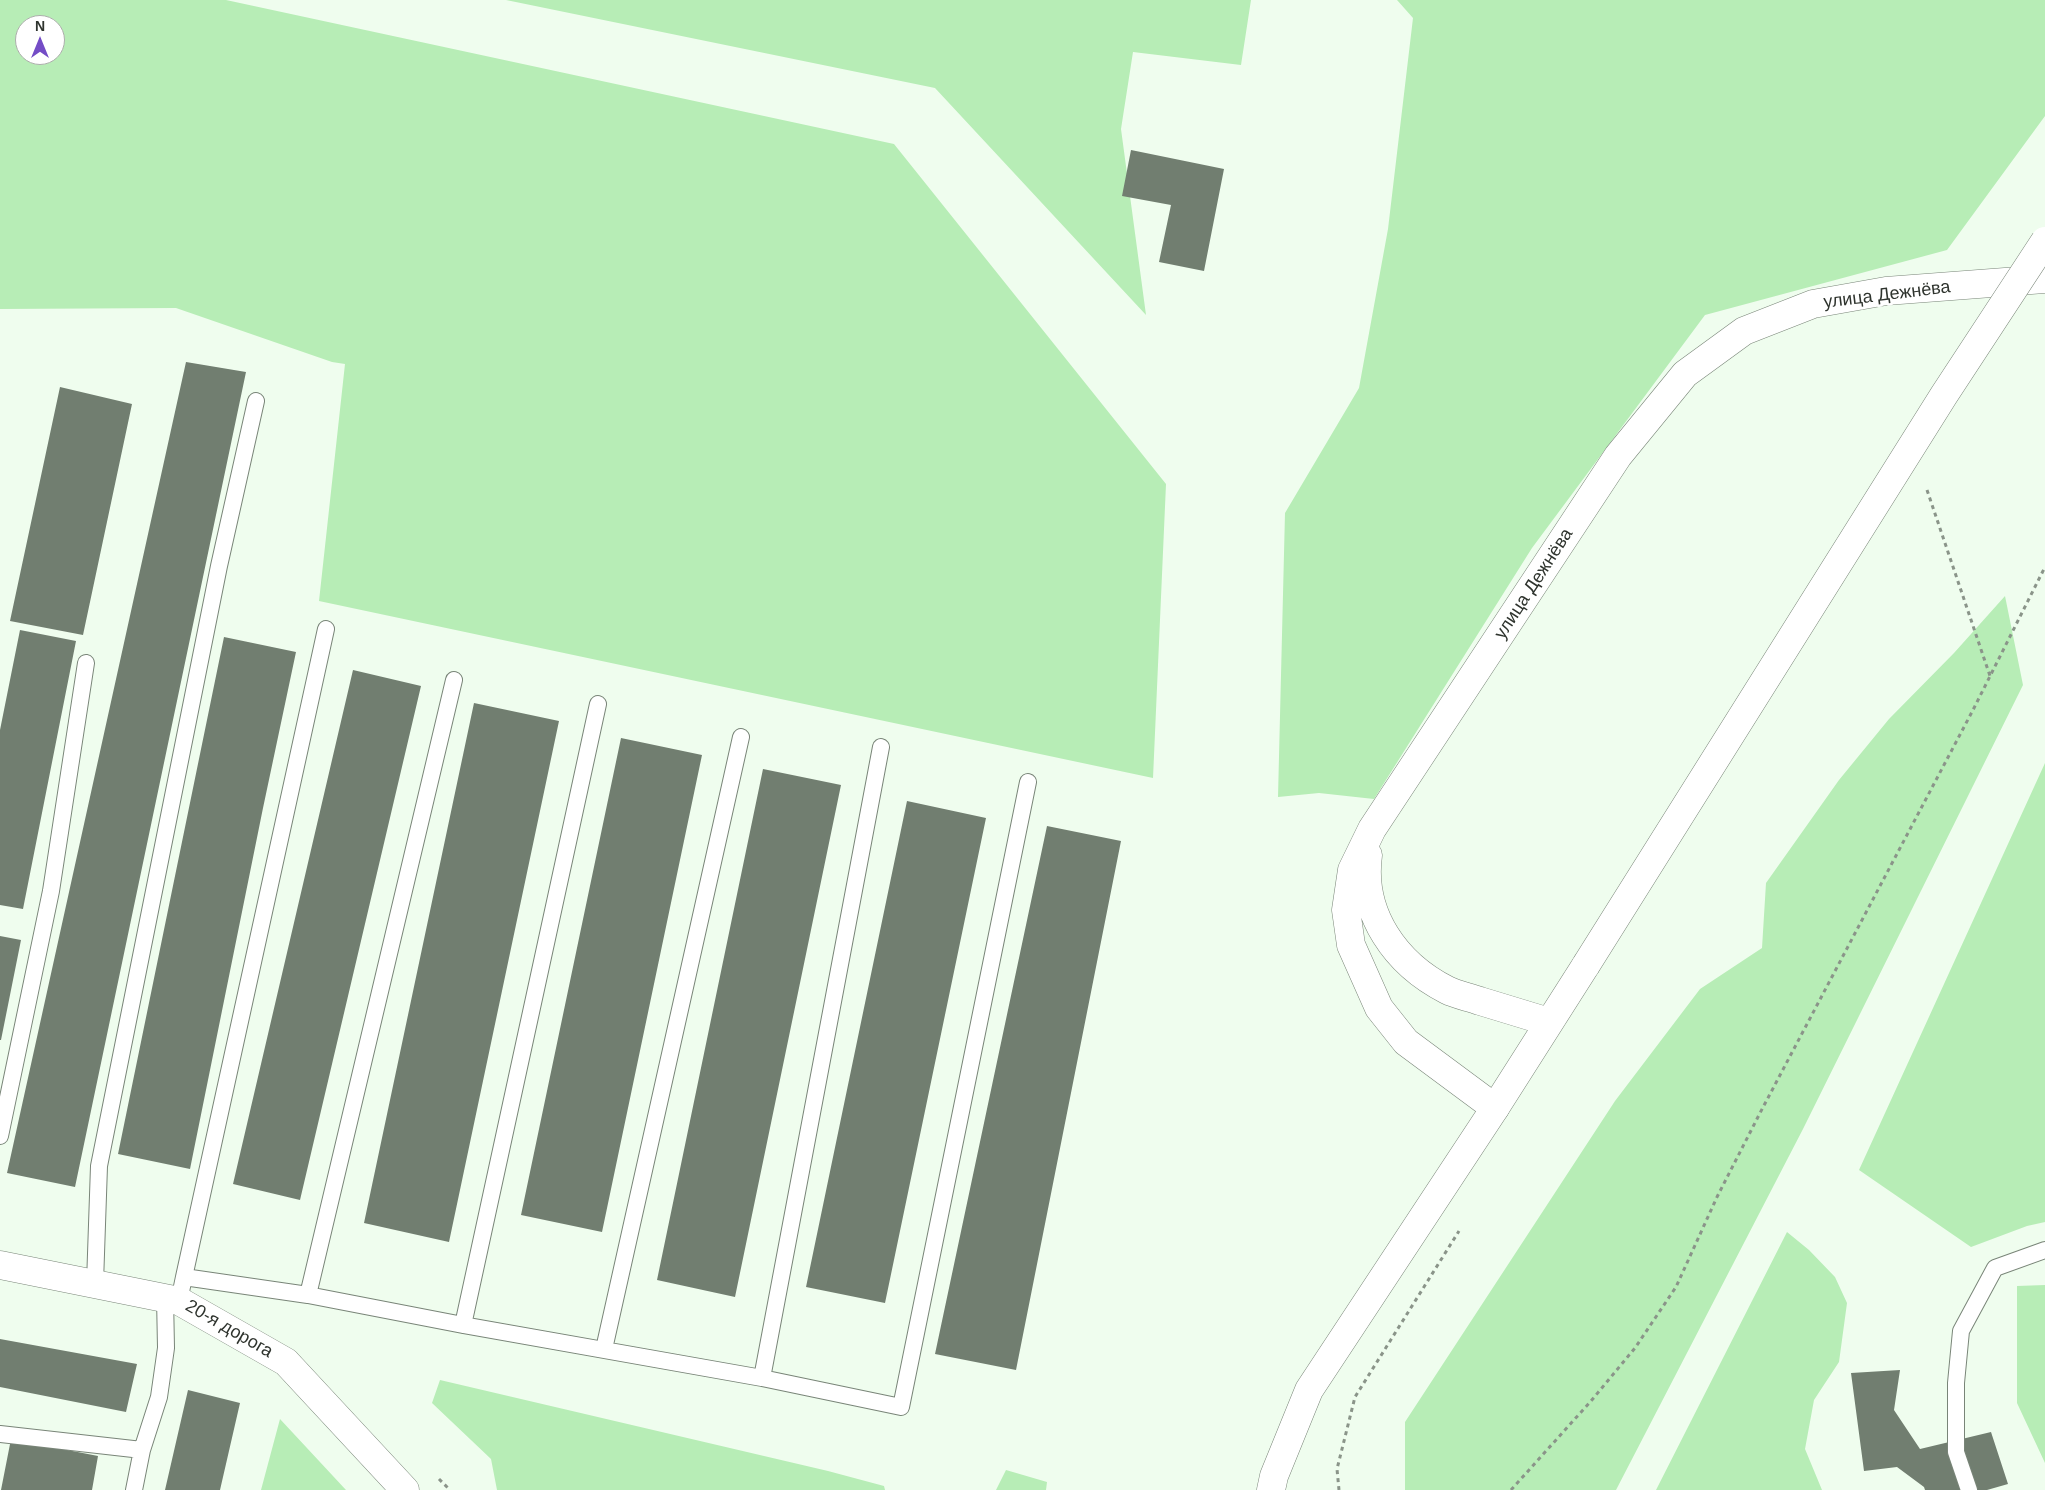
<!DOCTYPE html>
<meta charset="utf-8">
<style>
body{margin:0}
#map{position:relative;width:2045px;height:1490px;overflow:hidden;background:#effdee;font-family:Arial,sans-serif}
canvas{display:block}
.north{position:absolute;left:15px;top:15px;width:50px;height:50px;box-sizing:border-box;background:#fff;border:1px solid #acaeab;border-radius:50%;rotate:0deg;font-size:14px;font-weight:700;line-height:20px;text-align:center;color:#2f342e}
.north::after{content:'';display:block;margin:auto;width:18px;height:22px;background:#744dc6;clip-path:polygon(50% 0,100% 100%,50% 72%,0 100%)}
</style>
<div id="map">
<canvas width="2045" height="1490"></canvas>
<div class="north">N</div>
</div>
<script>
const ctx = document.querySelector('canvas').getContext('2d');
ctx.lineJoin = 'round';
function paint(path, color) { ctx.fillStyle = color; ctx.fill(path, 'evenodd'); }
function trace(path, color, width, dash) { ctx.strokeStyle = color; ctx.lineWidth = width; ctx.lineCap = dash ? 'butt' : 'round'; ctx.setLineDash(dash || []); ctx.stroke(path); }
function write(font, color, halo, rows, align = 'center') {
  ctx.font = font + ' Arial,sans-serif'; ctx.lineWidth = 5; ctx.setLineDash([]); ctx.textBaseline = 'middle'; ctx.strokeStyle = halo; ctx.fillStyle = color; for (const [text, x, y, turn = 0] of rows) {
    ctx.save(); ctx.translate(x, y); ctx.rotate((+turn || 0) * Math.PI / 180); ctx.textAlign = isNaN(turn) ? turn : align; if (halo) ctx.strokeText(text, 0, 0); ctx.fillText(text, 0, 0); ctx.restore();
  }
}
const green = new Path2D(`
 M0 0H226L894 144 1166 484 1153 778 319 601 345 364 332 362 176 308 0 309ZM25 25H55V55H25Z
 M506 0H1251L1241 65 1133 52 1121 129 1146 315 935 88Z
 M1397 0H2045V116L1947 250 1705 315 1532 548 1374 799 1319 793 1278 797 1285 513 1359 388 1388 229 1413 18Z
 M2005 596 2023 685 1803 1129 1616 1490H1405V1422L1615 1101 1700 989 1762 948 1766 883 1839 780 1889 719 1954 653Z
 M2045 763V1222L2027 1226 1971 1247 1859 1170Z
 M1787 1232 1809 1250 1835 1277 1847 1303 1839 1362 1814 1400 1805 1449 1822 1490H1656Z
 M2045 1285V1463L2017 1403V1286Z
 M440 1380 828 1471 884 1486 885 1490H497L491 1459 432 1403Z
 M280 1419 346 1490H261Z
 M1006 1470 1047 1482 1046 1490H996Z`);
const building = new Path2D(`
 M1131 150 1224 169 1204 271 1159 262 1171 205 1122 196Z
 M186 362 246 372 75 1187 7 1173Z
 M60 387 132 404 83 635 10 621Z
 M20 630 76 641 23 909 0 905V730Z
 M224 637 296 652 263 808 190 1169 118 1154Z
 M353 670 421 686 300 1200 233 1184Z
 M474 703 559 721 449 1242 364 1223Z
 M621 738 702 755 602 1232 521 1215Z
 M763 769 841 785 735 1297 657 1280Z
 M907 801 986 818 885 1303 806 1287Z
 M1047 826 1121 841 1016 1370 935 1354Z
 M0 936 21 940 1 1040H0Z
 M0 1339 137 1364 126 1412 0 1387Z
 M1900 1370 1894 1410 1920 1449 1991 1432 2008 1484 1987 1490H1925L1924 1487 1897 1467 1864 1471 1851 1373Z
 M188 1390 240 1403 220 1490H165Z
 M11 1439 98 1456 92 1490H1Z`);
const path = new Path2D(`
 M1927 490 1990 676
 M439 1479 450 1490
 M1339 1490 1337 1469 1355 1397 1459 1231
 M1511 1490 1591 1401 1635 1348 1676 1287 1717 1197 1760 1113 1973 710 2045 567`);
const service = new Path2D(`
 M0 1136 51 891 86 663
 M184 1277 326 629
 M95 1283 99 1166 219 566 256 401
 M308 1295 454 680
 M179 1301 184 1277 308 1295 463 1325 762 1378 901 1407 1028 782
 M463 1325 598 704
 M604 1349 741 737
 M762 1378 881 747
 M0 1434 142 1450
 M134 1490 142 1450 159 1397 166 1348 165 1297
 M1969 1490 1956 1452V1383L1961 1331 1995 1268 2045 1250`);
const minor = new Path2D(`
 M1368 855C1360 914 1396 964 1447 990 1457 995 1469 997 1480 1001 1503 1008 1526 1015 1549 1022
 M1495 1108 1406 1042 1379 1008 1351 945 1346 910 1352 870 1372 829 1618 456 1685 374 1744 331 1813 304 1886 291 2045 279`);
const secondary = new Path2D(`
 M0 1265 179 1301 286 1362 405 1490
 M1271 1490 1274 1476 1309 1390 1495 1108 1586 965`);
const secondaryBridge = new Path2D(`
 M1586 965 1944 395 2045 241`);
const streetNames = [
 ["улица Дежнёва",1887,295,-7],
 ["улица Дежнёва",1534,584,-57],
 ["20-я дорога",229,1329,30]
];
paint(green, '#b7edb6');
paint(building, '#717e70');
trace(service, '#798578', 18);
trace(minor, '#798578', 29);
trace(secondary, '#798578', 29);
trace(path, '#8a9489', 3, [4, 4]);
trace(service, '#fff', 16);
trace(minor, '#fff', 28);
trace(secondary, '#fff', 28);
trace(secondaryBridge, '#798578', 29, []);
trace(secondaryBridge, '#fff', 28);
write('18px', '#2f342e', '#fff', streetNames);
</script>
